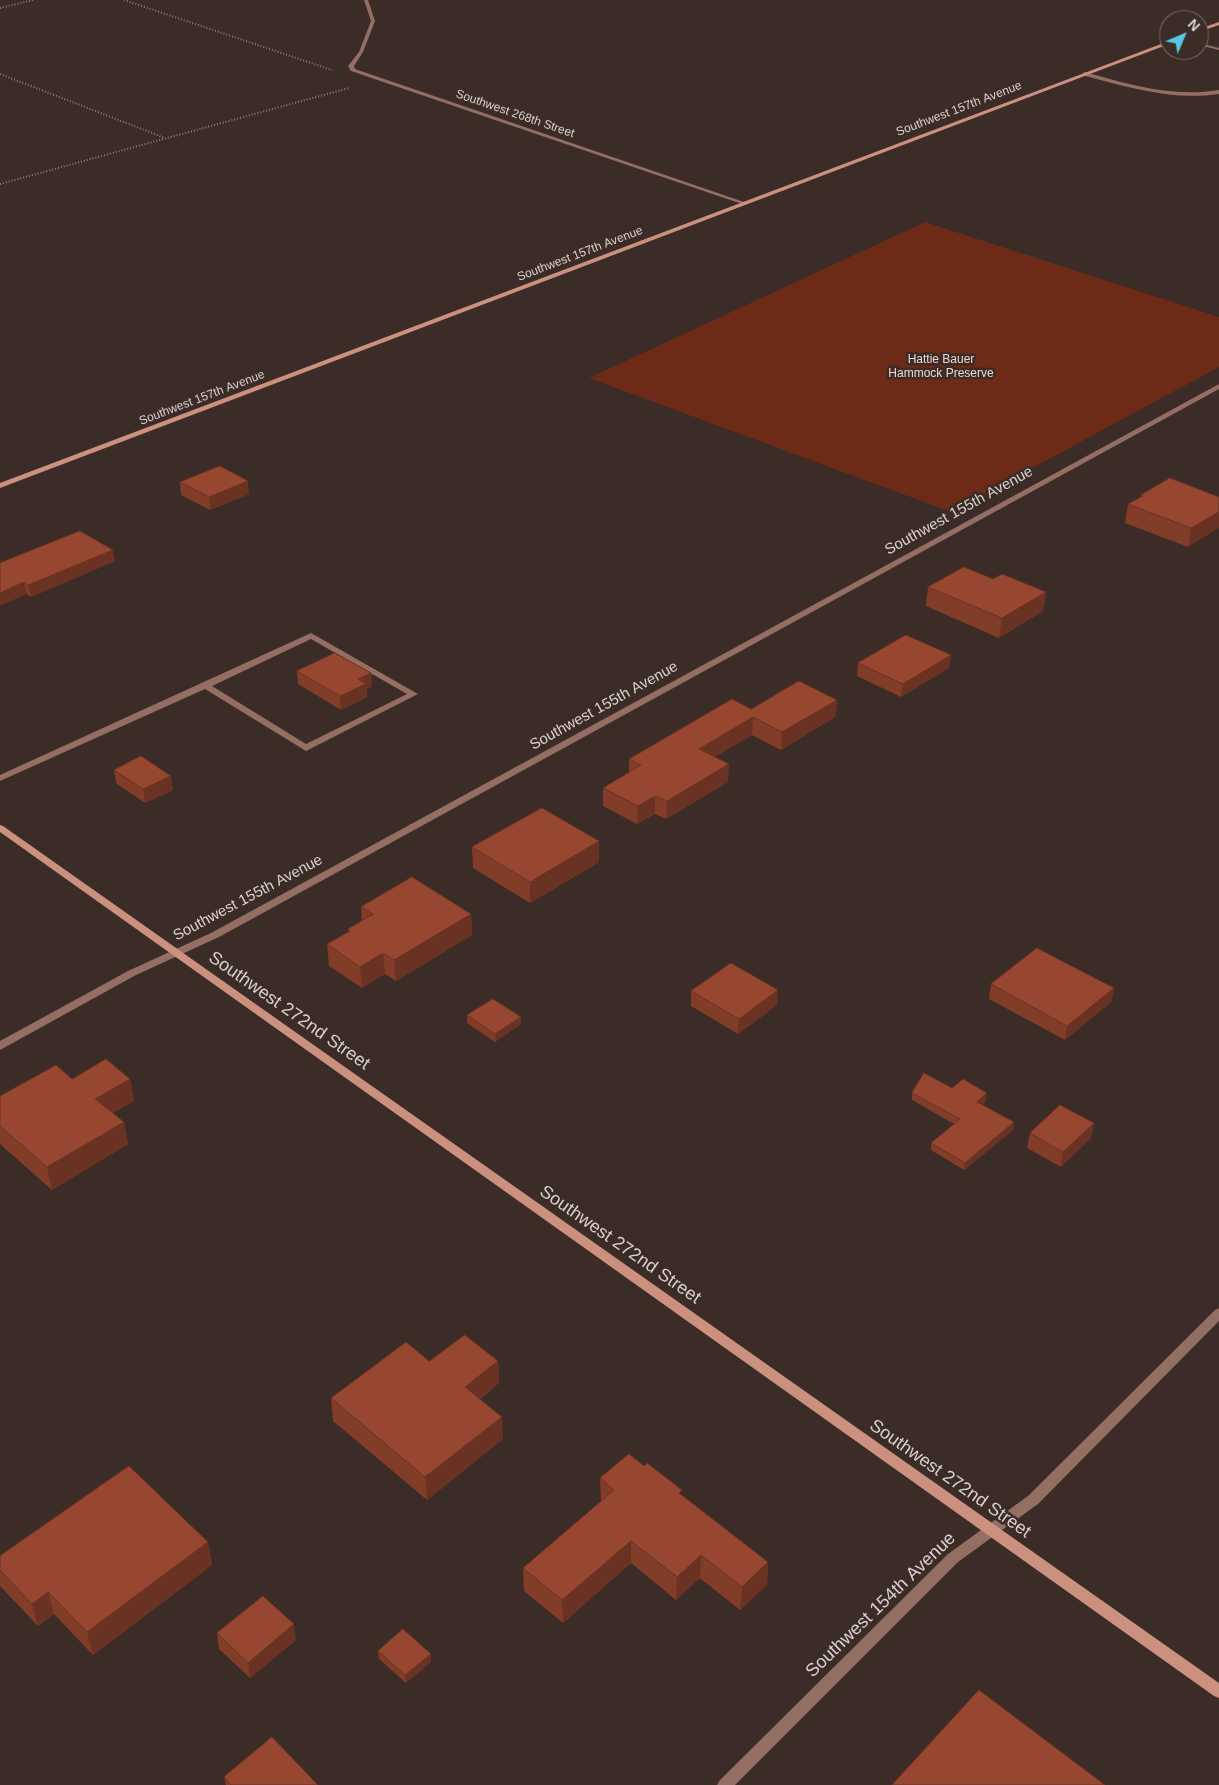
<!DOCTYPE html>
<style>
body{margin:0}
#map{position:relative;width:1219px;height:1785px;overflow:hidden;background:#3b2c27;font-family:Helvetica,sans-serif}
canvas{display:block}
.north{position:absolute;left:1159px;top:10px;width:50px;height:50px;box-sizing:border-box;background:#3b2c27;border:1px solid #7b6e6a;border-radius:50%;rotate:45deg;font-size:14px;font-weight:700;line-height:20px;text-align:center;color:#dbd1ce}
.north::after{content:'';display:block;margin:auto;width:18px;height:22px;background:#59c8e4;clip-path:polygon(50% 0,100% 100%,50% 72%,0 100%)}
</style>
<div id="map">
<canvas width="1219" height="1785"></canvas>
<div class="north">N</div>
</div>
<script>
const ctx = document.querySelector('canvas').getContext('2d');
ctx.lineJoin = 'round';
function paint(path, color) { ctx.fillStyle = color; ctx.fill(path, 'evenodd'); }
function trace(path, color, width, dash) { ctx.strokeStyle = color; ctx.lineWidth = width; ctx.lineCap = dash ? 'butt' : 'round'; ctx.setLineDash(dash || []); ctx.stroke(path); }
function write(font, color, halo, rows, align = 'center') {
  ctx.font = font + ' Helvetica,sans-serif'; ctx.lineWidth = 5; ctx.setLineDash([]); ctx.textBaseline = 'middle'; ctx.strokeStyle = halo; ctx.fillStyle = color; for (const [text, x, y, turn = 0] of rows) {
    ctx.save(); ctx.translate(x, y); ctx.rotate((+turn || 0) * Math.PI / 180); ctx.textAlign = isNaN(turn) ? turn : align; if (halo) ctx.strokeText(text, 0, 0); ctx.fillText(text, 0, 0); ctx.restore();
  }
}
const green = new Path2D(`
 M925 222 1219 317V367L951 512 589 378Z`);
const path = new Path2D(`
 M124 0 332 70
 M0 8 33 0
 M0 74 165 138
 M0 184 349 88`);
const lane = new Path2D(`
 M1199 43 1219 48V50L1199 45Z
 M1084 72C1129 84 1172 98 1219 90V94C1171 101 1128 87 1082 75Z
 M311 633 418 694 306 751 205 689 0 781V775ZM311 639 407 694 306 744 212 686Z`);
const street = new Path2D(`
 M364 0H368L375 21 363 52 354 66 355 69 747 203 742 204 351 71 348 66 359 52 371 21Z
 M1219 384V389L219 937 136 975 0 1050V1041L128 971 211 933Z
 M1219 1308V1321L1038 1504 958 1562 735 1785H717L720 1780 948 1554 1028 1496 1215 1310Z`);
const secondary = new Path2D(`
 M1219 22V25L1199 32V29Z
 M1169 41V44L0 488V483Z
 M0 825 3 826 1219 1683V1698L1214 1696 0 832Z`);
const wall = new Path2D(`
 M180 482 249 494 210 510 181 495Z
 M1141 495 1219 497 1188 547 1125 523 1128 504 1140 497Z
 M115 561 31 597 27 594 0 563Z
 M993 579 1046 592 1043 611 999 638 926 606 928 587Z
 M951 655 949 668 901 697 857 676 858 663Z
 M297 671 371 673 372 686 367 689V697L341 710 298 684Z
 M837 700 835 717 781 750 752 735 714 757 728 782 666 819 655 814 637 824 603 806V788L629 772V759L751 709Z
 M114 770 173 790 145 803 116 783Z
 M599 841V862L530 903 473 868 472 847Z
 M361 907 471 914 472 935 396 981 385 974 362 988 329 966 327 944 348 932V929L362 921Z
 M991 984 1114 988 1111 1002 1065 1040 989 999Z
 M691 991 777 1005 738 1034 691 1006Z
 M467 1015 521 1017V1024L495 1042 467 1023Z
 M72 1079H130L134 1101 113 1113 124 1122 128 1144 52 1190 0 1144V1096Z
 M952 1088 986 1101 982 1105 1014 1122 1013 1130 964 1170 931 1150V1143L954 1124 912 1100V1093Z
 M1094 1123 1091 1138 1061 1167 1027 1148 1030 1133Z
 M429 1361H498L499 1383 480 1399 503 1439 427 1500 333 1421 331 1398Z
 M600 1478 682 1495 768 1562 767 1585 740 1610 700 1578 676 1600 631 1563 563 1623 524 1591 523 1568 601 1501Z
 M208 1542 212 1565 93 1655 54 1614 38 1626 0 1586V1556Z
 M217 1633 296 1640 250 1678 219 1649Z
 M378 1651 431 1654V1662L406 1683 379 1659Z
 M224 1777 318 1785H226Z`);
const shadedWall = new Path2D(`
 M248 481 249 494 210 510 209 497Z
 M1219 512V528L1188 547 1191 528Z
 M113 550 115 561 31 597 28 585Z
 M24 582 27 594 0 606V593Z
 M1046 592 1043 611 999 638 1002 618Z
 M951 655 949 668 901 697 903 684Z
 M371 673 372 686 367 689V697L341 710 340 696 358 679Z
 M837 700 835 717 781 750 782 732Z
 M753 717 752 735 698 767 699 749Z
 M729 764 728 782 666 819 667 801Z
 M171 776 173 790 145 803 143 789Z
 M655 796V814L637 824 638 806Z
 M599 841V862L530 903V882Z
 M471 914 472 935 396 981 394 960Z
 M383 953 385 974 362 988 360 967Z
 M1114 988 1111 1002 1065 1040 1067 1026Z
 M778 990 777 1005 738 1034 739 1019Z
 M521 1017V1024L495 1042V1034Z
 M130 1079 134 1101 99 1121 95 1099Z
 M987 1093 986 1101 976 1110 977 1102Z
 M124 1122 128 1144 52 1190 47 1167Z
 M1014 1122 1013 1130 964 1170 965 1163Z
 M1094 1123 1091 1138 1061 1167 1063 1152Z
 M498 1361 499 1383 466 1409 465 1387Z
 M502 1417 503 1439 427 1500 425 1477Z
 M631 1541V1563L563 1623 562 1600Z
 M208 1542 212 1565 93 1655 87 1632Z
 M701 1555 700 1578 676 1600 677 1577Z
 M768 1562 767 1585 740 1610 742 1587Z
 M48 1592 54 1614 38 1626 32 1604Z
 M294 1624 296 1640 250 1678 248 1663Z
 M431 1654V1662L406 1683 405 1675Z`);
const building = new Path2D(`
 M220 466 248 481 209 497 180 482Z
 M1170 478 1219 497V512L1191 528 1128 504 1143 496 1141 495Z
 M80 531 113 550 28 585 24 582 0 593V563Z
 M964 567 993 579 1002 574 1046 592 1002 618 928 587Z
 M906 635 951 655 903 684 858 663Z
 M335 653 371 673 358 679 366 684 340 696 297 671Z
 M799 681 837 700 782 732 753 717 699 749 729 764 667 801 655 796 638 806 603 788 641 765 629 759 732 699 751 709Z
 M141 756 171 776 143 789 114 770Z
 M542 808 599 841 530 882 472 847Z
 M412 877 471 914 394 960 383 953 360 967 327 944 350 931 348 929 373 914 361 907Z
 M1037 948 1114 988 1067 1026 991 984Z
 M731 963 778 990 739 1019 691 991Z
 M493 999 521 1017 495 1034 467 1015Z
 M106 1059 130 1079 95 1099 124 1122 47 1167 0 1126V1096L56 1065 72 1079Z
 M924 1073 952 1088 963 1079 987 1093 977 1102 1014 1122 965 1163 931 1143 960 1119 912 1093Z
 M1060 1105 1094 1123 1063 1152 1030 1133Z
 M465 1335 498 1361 465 1387 502 1417 425 1477 331 1398 406 1342 429 1361Z
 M629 1454 644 1466 647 1463 682 1490 679 1493 768 1562 742 1587 701 1555 677 1577 631 1541 562 1600 523 1568 614 1490 600 1478Z
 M129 1466 208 1542 87 1632 48 1592 32 1604 0 1570V1556Z
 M263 1596 294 1624 248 1663 217 1633Z
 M403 1629 431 1654 405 1675 378 1651Z
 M979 1690 1105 1785H892Z
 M272 1737 318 1785H231L224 1777Z`);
const farStreetnames = [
 ["Southwest 157th Avenue",959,109,-21],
 ["Southwest 268th Street",515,114,19],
 ["Southwest 157th Avenue",580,254,-21],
 ["Southwest 157th Avenue",202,398,-21]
];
const farParknames = [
 ["Hattie Bauer",941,360],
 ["Hammock Preserve",941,374]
];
const streetNames = [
 ["Southwest 155th Avenue",959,511,-29],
 ["Southwest 155th Avenue",604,706,-29],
 ["Southwest 155th Avenue",248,898,-28]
];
const nearStreetnames = [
 ["Southwest 272nd Street",289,1011,35],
 ["Southwest 272nd Street",620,1245,35],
 ["Southwest 272nd Street",950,1479,35],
 ["Southwest 154th Avenue",881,1605,-44]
];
paint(green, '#6d2a17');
trace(path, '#8b7e7a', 2, [1, 2]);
paint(lane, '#946e63');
paint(street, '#946e63');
paint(secondary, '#cc907f');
paint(wall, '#823d29');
paint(shadedWall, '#6a3222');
paint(building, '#974730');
trace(building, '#6a3222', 1);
write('12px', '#dbd1ce', '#3b2c27', farStreetnames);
write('12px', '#efd7d0', '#3b2c27', farParknames);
write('15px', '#dbd1ce', '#3b2c27', streetNames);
write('18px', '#dbd1ce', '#3b2c27', nearStreetnames);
</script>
